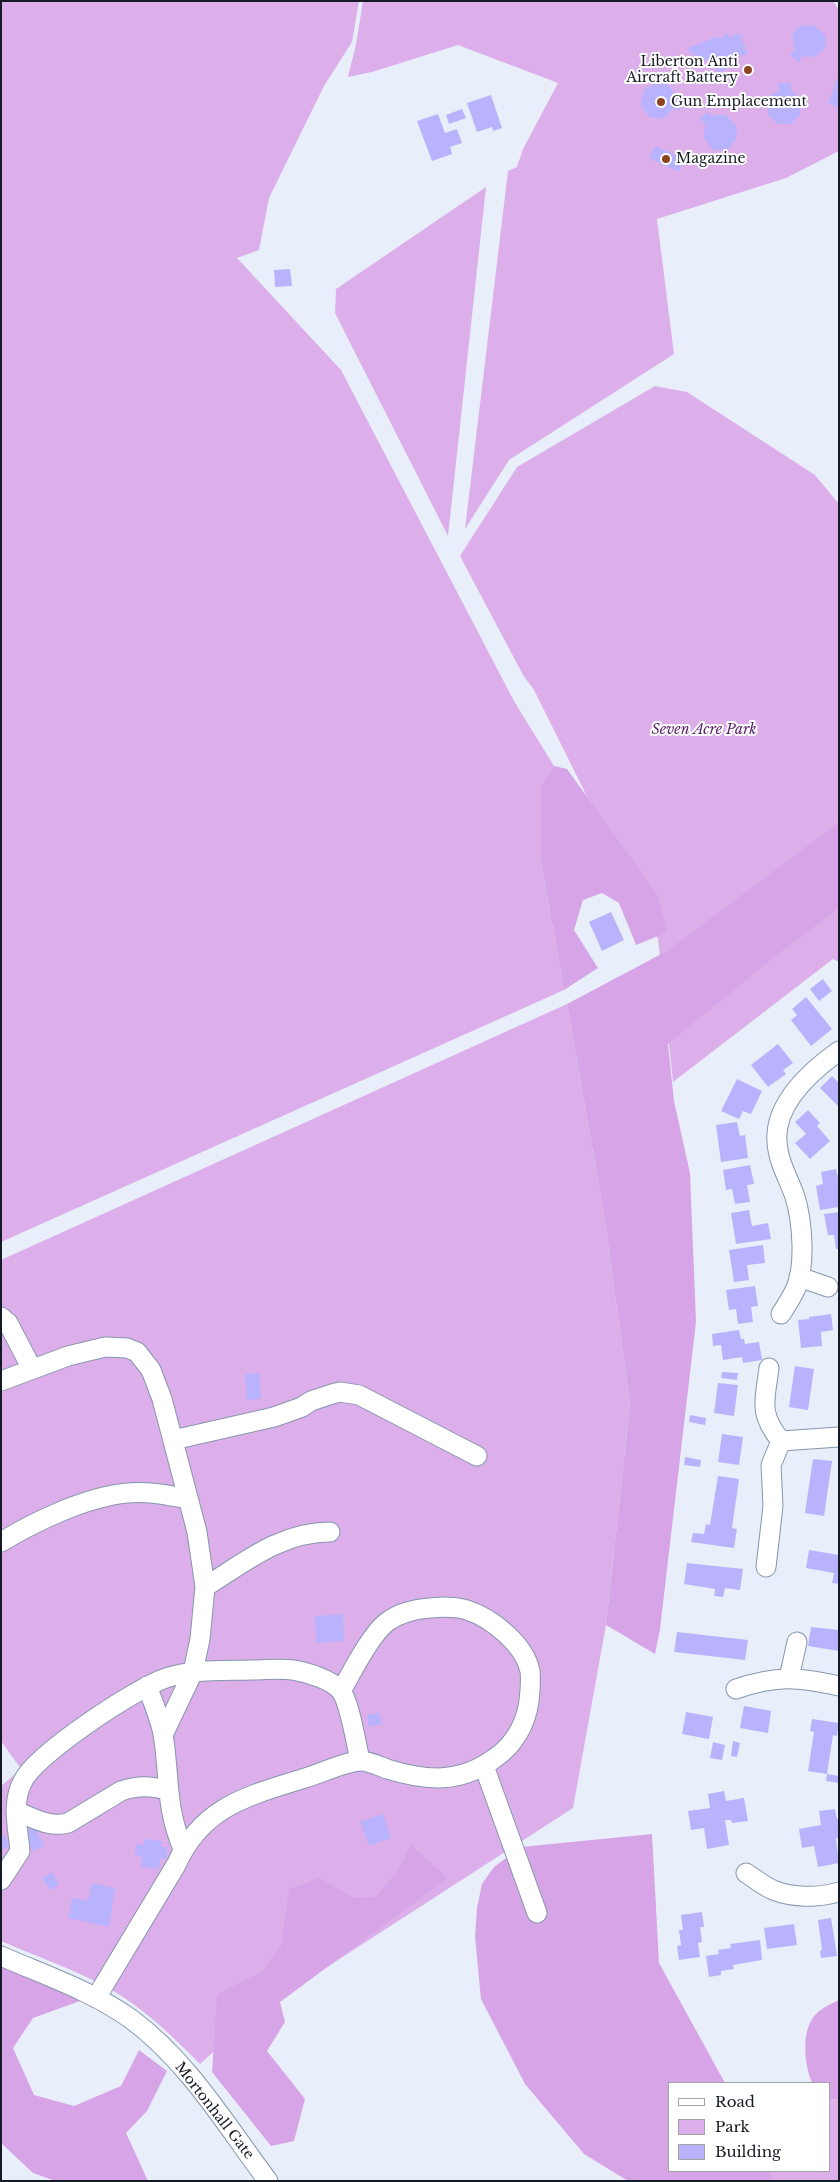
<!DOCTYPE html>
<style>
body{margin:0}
#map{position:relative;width:840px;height:2182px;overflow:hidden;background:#e8effa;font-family:"Libre Baskerville",serif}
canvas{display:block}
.frame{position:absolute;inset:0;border:2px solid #151b24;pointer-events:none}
.legend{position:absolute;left:668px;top:2082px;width:162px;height:90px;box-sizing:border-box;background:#fff;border:1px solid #a1a4a7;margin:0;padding:6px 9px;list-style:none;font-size:15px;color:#151b24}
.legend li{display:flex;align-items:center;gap:10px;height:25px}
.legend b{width:25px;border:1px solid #a1a4a7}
</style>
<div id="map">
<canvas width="840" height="2182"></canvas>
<div class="frame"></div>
<ul class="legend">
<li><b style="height:6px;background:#fff"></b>Road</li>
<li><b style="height:14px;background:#dcafeb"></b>Park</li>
<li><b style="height:14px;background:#b9b3fe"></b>Building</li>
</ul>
</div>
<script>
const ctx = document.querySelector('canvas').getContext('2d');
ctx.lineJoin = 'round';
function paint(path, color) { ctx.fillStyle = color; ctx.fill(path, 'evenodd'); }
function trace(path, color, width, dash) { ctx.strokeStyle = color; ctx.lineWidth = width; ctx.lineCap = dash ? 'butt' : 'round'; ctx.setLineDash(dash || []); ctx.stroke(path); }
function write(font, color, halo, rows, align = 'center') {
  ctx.font = font + ' "Libre Baskerville",serif'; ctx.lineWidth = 4; ctx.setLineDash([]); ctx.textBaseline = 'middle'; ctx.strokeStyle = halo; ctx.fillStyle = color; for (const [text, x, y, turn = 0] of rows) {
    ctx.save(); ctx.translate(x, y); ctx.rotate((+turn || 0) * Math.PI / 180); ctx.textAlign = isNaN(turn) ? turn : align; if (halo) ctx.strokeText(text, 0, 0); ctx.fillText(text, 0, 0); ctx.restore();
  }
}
const green = new Path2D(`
 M1 1H359L352 42 324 86 269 198 259 250 237 258 341 370 514 701 554 766 541 784V863L564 990 1 1242Z
 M363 1H833L839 10V151L786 178 657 219 674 354 509 460 465 529 508 171 517 167 523 149 558 83 458 45 372 72 348 77 356 44Z
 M486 187 448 536 335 313 336 289Z
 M655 386 687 392 815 475 839 504V962L833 959 673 1082 658 939 534 690 523 675 460 556 517 467Z
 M567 1004 604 1215 630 1404 606 1625 573 1808 259 2011 200 2064C171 2035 141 2005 104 1986 71 1968 35 1956 1 1941V1786L21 1769 1 1741V1260Z
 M839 2099V2181H775L770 2171H829V2100Z`);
const forest = new Path2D(`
 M554 766 567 769 657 894 668 932 636 945 619 903 602 893 583 900 574 930 598 968 564 990 541 863V784Z
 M839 822V908L778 954 668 1044 674 1101 690 1173 696 1322 660 1629 655 1654 606 1625 630 1404 604 1215 567 1004 667 951Z
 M652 1834 659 1963 725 2083H669V2171H770L775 2181H628L584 2154 525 2084 481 1999 475 1937 477 1908 482 1884 494 1867 521 1847Z
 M411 1845 448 1878 280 2002 285 2022 267 2051 305 2099 294 2141 271 2146 212 2072 217 1995 262 1971 281 1947 289 1889 319 1878 354 1898 375 1897 397 1873Z
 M1 1965 80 2001 33 2018 13 2048 34 2095 74 2106 121 2086 139 2050 167 2071 147 2111 126 2133 148 2181H55L33 2173 1 2143Z
 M839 2000V2099L829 2100V2083H812C804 2063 800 2028 818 2012 824 2007 832 2003 839 2000Z`);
const building = new Path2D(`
 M813 25 825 35 826 46 816 57 803 56 798 62 790 55 795 50 792 35 800 26Z
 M727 33 729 37 739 33 748 54 726 59 730 68 718 73 714 62 711 63 709 59 698 63 694 53 691 54 688 48 718 36 719 39 724 37V34Z
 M839 75V108L828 103Z
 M658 83 668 84 675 95V98L681 99 680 110 673 109 663 119 649 117 641 105 644 89Z
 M778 83H791V90L800 99V115L791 124H778L768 115V97L779 91Z
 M491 95 502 128 493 131 492 127 477 132 467 103Z
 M462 109 466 118 449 124 446 115Z
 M708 112 712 117 715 115H726L737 127 736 140 727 150H713L704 138 705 124 700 118Z
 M438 114 445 133 457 129 462 143 450 147 452 154 432 161 417 121Z
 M655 146 684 159 679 172 649 158Z
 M290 269 292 286 275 287 274 270Z
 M611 912 624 940 602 951 589 922Z
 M823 979 832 991 819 1001 810 989Z
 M806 997 832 1029 811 1046 791 1020 797 1015 792 1009Z
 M778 1044 793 1063 783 1070 786 1074 768 1087 751 1065Z
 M832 1076 839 1083V1107L820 1088Z
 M737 1079 762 1091 751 1114 743 1111 739 1119 721 1111Z
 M808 1110 820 1123 817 1126 830 1141 810 1159 795 1143 806 1134 795 1122Z
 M737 1122 740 1136 745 1135 748 1158 721 1162 716 1125Z
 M750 1165 754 1184 747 1185 750 1202 735 1204 732 1189 726 1190 723 1170Z
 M836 1169 839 1182V1207L820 1210 816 1186 823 1184 821 1172Z
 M749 1210 752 1226 768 1223 771 1239 736 1244 731 1213Z
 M839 1212V1249H836L834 1235H828L824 1214Z
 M763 1245 765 1263 747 1265 749 1280 734 1282 729 1250Z
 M755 1286 758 1306 751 1307 753 1322 738 1324 736 1309 729 1310 726 1290Z
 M831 1314 833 1330 821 1332 822 1346 801 1348 798 1320 809 1319V1317Z
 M739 1330 741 1339H744L745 1344 759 1342 762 1360 743 1363 742 1357 723 1360 721 1345 713 1346 712 1334Z
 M795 1366 814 1369 808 1410 789 1407Z
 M722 1372 738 1373 737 1380 721 1378Z
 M259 1373 261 1399 247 1400 245 1374Z
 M718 1383 738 1385 734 1416 714 1413Z
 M690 1415 706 1418 705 1425 689 1422Z
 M722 1434 743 1437 739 1465 718 1462Z
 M685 1457 701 1460 700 1467 684 1465Z
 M813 1459 832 1461 824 1516 805 1513Z
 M718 1476 739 1479 732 1528 737 1529 734 1548 691 1542 693 1533 704 1534 706 1524 710 1525Z
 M809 1550 839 1555V1584L832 1583 834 1573 806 1568Z
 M687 1563 743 1569 740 1590 725 1588 723 1597 714 1596 715 1589 684 1584Z
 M343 1614 344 1641 316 1643 315 1616Z
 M811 1627 839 1630V1651L808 1646Z
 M677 1632 748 1640 745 1660 674 1652Z
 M744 1706 771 1711 768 1733 740 1728Z
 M686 1712 713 1717 709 1739 682 1734Z
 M379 1713 382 1724 369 1727 367 1715Z
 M812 1719 839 1723 837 1736 833 1735 827 1774 808 1771 814 1732 810 1731Z
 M733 1741 740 1743 737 1757 731 1756Z
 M713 1742 725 1745 722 1760 710 1758Z
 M827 1774 839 1776V1783L826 1781Z
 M724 1791 726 1801 744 1798 748 1821 732 1823 731 1820H725L729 1845 707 1849 704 1828 691 1830 688 1811 710 1808 708 1794Z
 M835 1809 837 1819H839V1838H836L839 1863 818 1867 814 1846 802 1848 799 1829 821 1825 819 1811Z
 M383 1814 391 1838 369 1846 360 1822Z
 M35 1827 44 1846 33 1851 24 1832Z
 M1 1832 11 1844 1 1851Z
 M144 1839 162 1841 161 1847H168L166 1859 160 1858 159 1869 141 1867 142 1856 135 1855 136 1844 144 1845Z
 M52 1872 59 1884 50 1890 42 1878Z
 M92 1883 115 1888 109 1927 68 1918 72 1898 88 1901Z
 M702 1912 704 1927H700L702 1942 698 1943 700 1957 679 1960 677 1946 681 1945 679 1930H683L681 1915Z
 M831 1918 837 1956 821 1958 820 1951 822 1950 818 1920Z
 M794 1924 797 1945 767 1949 764 1928Z
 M760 1940 762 1960 733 1965 734 1969 721 1971V1975L709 1977 706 1956 719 1954 718 1950 731 1948 730 1944Z`);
const minor = new Path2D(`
 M799 1277 828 1287
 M781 1314C786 1306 792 1297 796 1288 806 1265 802 1219 795 1197 789 1179 778 1162 777 1142 774 1104 811 1071 839 1051
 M1 1317 8 1323 32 1369
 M1 1381 68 1356 105 1347 127 1348 137 1352 151 1370 162 1399 197 1532 205 1587 200 1639 193 1672 163 1735
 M173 1440 274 1417 302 1407 311 1401 332 1394 340 1392 359 1395 477 1456
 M781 1441 839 1437
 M1 1542C36 1521 86 1497 127 1493 147 1491 168 1495 188 1499
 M766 1567 773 1506 771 1465 781 1441C758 1413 765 1401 769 1368
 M205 1587C245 1562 281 1532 330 1532
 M789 1678 797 1642
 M147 1686C153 1702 160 1718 163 1734 170 1777 165 1806 183 1849
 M736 1689C777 1675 797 1677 839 1686
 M484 1766 537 1913
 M16 1811C33 1818 50 1828 68 1823L121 1791C138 1785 151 1786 168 1790
 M746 1873C755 1879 764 1886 773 1890 793 1898 818 1898 839 1892
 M1 1880 20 1851C18 1828 11 1803 23 1781 36 1754 136 1688 166 1678 193 1669 223 1671 252 1670 266 1670 280 1668 293 1670 306 1672 333 1680 341 1691 350 1703 356 1744 360 1760
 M1 1956C44 1975 92 1991 131 2019 188 2061 226 2125 268 2181
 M96 1998 176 1865C202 1806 248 1796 305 1778 322 1773 341 1763 359 1761 367 1760 379 1766 387 1769 426 1781 460 1784 495 1758 514 1745 526 1724 529 1701 530 1692 531 1681 530 1671 525 1645 492 1618 467 1610 455 1606 442 1607 430 1608 415 1609 399 1613 387 1622 371 1634 352 1672 341 1691`);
const markers = [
 [748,70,5,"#8b441f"],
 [661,102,5,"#8b441f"],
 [666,159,5,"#8b441f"]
];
const poiNames = [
 ["Liberton Anti",738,62,"right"],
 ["Aircraft Battery",738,78,"right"],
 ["Gun Emplacement",671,102],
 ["Magazine",676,159]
];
const parkNames = [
 ["Seven Acre Park",704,730]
];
const streetNames = [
 ["Mortonhall Gate",214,2111,52]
];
paint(green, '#dcafeb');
paint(forest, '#d7a5e7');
paint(building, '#b9b3fe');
trace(minor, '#8696ae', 21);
trace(minor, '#fff', 19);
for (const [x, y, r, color] of markers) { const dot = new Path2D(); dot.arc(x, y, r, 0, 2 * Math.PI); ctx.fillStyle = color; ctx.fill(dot); trace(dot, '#fff', 2); }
write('14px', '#151b24', '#fff', poiNames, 'left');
write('italic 14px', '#591e6b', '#fff', parkNames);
write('14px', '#151b24', '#fff', streetNames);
</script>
